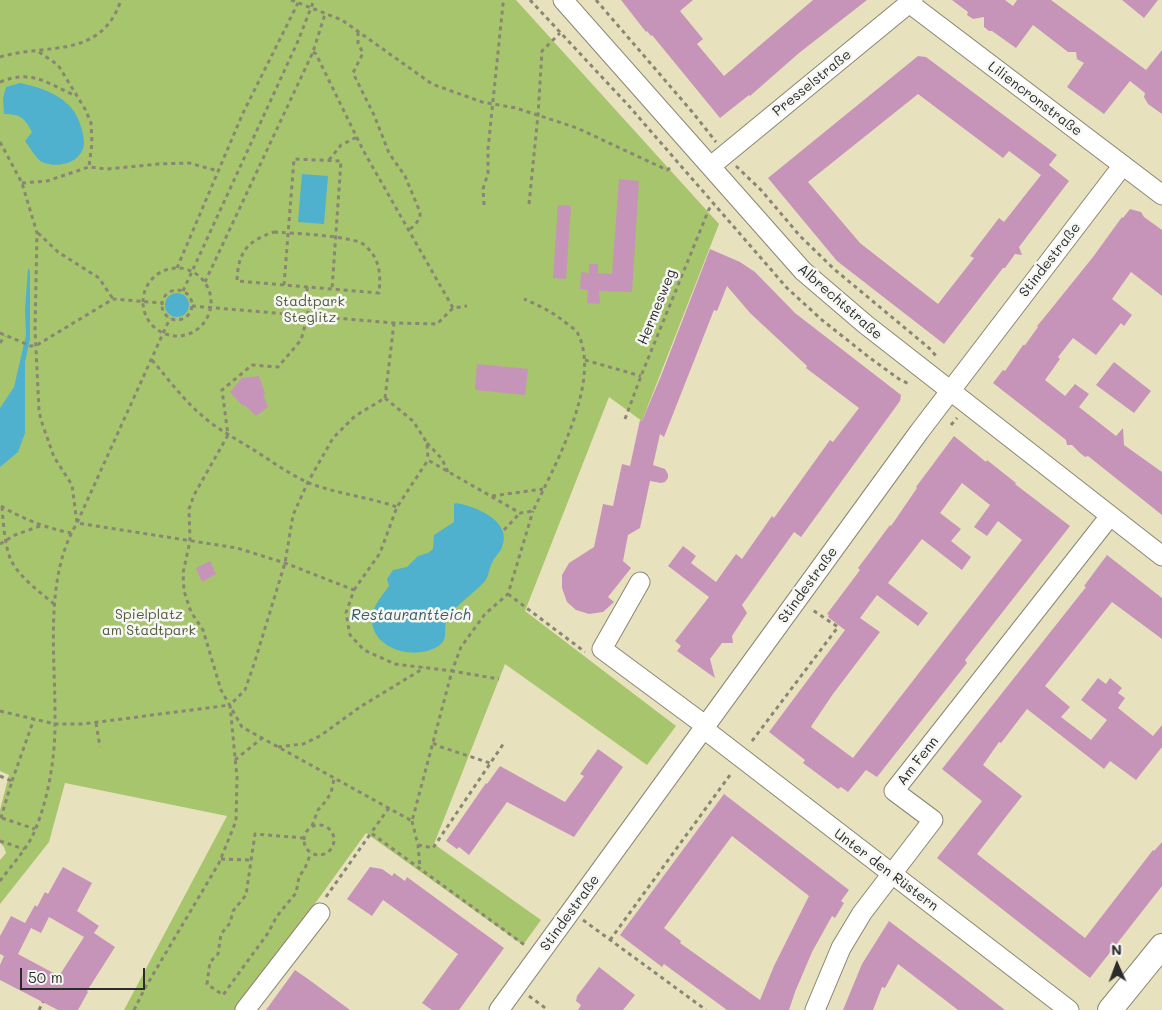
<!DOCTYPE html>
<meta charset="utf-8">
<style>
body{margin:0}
#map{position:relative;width:1162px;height:1010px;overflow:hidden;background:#e8e1be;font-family:Mali,sans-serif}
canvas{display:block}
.north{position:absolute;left:1092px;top:940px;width:50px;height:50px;-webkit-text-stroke:4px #f6f6f2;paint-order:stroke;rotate:358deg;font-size:14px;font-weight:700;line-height:20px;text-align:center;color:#2b2b2b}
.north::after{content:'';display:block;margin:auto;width:18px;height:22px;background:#2b2b2b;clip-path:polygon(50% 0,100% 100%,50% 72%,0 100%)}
.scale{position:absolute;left:20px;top:968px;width:125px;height:22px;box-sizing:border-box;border:2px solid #2b2b2b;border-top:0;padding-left:6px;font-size:15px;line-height:18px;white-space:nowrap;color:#2b2b2b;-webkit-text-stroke:4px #f6f6f2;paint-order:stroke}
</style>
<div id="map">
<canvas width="1162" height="1010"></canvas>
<div class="north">N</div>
<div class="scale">50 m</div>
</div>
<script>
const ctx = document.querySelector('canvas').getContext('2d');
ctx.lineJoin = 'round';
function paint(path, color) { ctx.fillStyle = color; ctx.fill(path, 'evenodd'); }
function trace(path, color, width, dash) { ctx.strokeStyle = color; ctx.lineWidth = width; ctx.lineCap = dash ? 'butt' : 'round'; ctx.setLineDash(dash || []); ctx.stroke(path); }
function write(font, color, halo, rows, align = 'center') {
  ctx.font = font + ' Mali,sans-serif'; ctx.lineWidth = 5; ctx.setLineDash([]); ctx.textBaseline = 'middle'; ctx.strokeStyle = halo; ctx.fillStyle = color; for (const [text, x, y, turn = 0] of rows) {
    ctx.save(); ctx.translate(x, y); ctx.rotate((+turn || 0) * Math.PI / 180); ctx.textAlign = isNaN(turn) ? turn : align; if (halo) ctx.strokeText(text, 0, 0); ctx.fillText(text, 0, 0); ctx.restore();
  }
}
const green = new Path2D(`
 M0 0H516L719 224 642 421 609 397 525 611 676 726 647 765 505 664 434 844 541 920 523 945 366 833 238 1010H124L227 816 65 783 49 842 0 904V860L6 853 4 847 0 843V810L9 775 0 771Z`);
const water = new Path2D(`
 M20 83C39 87 61 94 73 110 79 118 84 133 84 143 83 163 57 169 42 162 36 159 30 147 25 141L32 132C24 117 20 114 4 114L3 98 6 87Z
 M302 174 328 176 324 224 298 222Z
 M28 268 30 271V339L25 362V433L18 452 0 467V408L14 387 26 335 25 310Z
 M165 305a12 12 0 1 1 24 0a12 12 0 1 1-24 0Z
 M456 503C475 506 513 521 502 547 500 553 494 557 492 563 489 568 489 576 485 581 477 591 452 608 447 619 442 631 451 640 435 648 412 660 372 648 372 620 371 607 382 596 389 586L387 579 393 570 407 567 418 556 428 553 433 549 434 535 454 522V504Z`);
const building = new Path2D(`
 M621 0H693L680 11 703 39 697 44 724 76 813 0H867L799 53 750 96 749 95 720 118 652 35 651 36 647 31 646 32Z
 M952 0H1005L1013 6 1017 0H1051L1146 70 1162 50V114L1148 104 1144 97 1145 93 1130 81 1104 114 1067 87 1084 63 1077 59 1076 52H1068L1033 25 1016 48 992 31H989L984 27V17L973 19 967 15 968 12Z
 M1122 0H1158L1144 18Z
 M918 56 926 57 1057 155 1049 165 1069 181 1019 247 1022 255 1015 254 1005 268H1003L944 344 837 261 768 178ZM918 94 1003 158 1009 151 1041 175 1004 222 999 218 970 256 974 258 938 304 860 243 808 182Z
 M619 179 639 181 632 292 599 291 600 304 587 303 588 290 580 289 581 272 589 273V264H598V273L612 274Z
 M558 205 571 206 566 279 553 278Z
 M1130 209 1141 212 1144 217 1162 230V296L1131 272 1112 299 1132 315 1124 326 1121 323 1096 355 1073 338 1058 357 1060 359 1045 380 1065 396 1075 384 1089 394 1079 407 1116 436 1123 428 1124 445 1162 472V515L1088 456 1085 457 1080 453 1072 445H1067L1066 440 993 383 1003 370 1005 371 1023 345H1025L1038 327 1037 326 1043 319 1093 257 1122 217 1123 218Z
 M710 249 740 262 755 272 795 313 901 395 900 401 801 537 794 532 742 605 747 613 732 636 733 643H722L710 659 715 678 677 651 681 646 675 641 709 597 668 566 683 546 696 556 691 563 716 582 736 554 742 559 772 516 774 518 830 440 833 442 859 408 806 368 807 366 750 313 727 286 717 311 714 310 664 437 660 434 653 465 665 469 668 474V478L665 482 661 483 650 481 640 528 628 535 623 561 631 568 608 597 614 602 603 612 589 614 576 610 567 602 562 588V575L569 563 594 547 603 504 613 506 622 464 630 466 640 420 642 421 661 376Z
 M1114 362 1151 391 1134 413 1096 385Z
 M477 364 528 369 525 395 475 390Z
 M259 376 265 393 263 394 268 407 256 416 245 405 243 406 230 392 242 378Z
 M954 436 986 462 987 460 1016 483 1015 484 1070 526 965 660 967 663 877 777 866 770 848 792 841 787 838 789 803 763 805 760 769 732 845 630 828 617 829 615 827 614 860 570 858 568 870 552 890 525 891 526 917 488 916 487ZM962 483 990 505 974 527 987 536 998 521 1022 540 853 758 811 727 812 725 833 694 880 632 860 618 877 595 918 626 928 613 888 583 922 539 962 570 971 557 951 541 961 529 940 513Z
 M1107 555 1162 598V639L1112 602 1045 686 1070 707 1061 717 1091 740 1107 720 1081 700 1098 678 1106 684 1110 678 1122 688 1118 693 1125 698 1118 708 1153 736 1162 725V747L1136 780 1110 761 1104 769 1027 709 1001 743 999 742 983 765 1022 796 977 854 1085 938 1153 850 1154 851 1162 842V886L1090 978 937 858 982 801 942 769 1086 587 1084 586Z
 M210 561 216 574 202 582 196 568Z
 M598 749 623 767 574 837 507 802 469 855 459 847 457 849 446 841 486 783 487 784 500 766 565 802 584 776 580 774Z
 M724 794 849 890 841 901 844 903 835 918 832 916 812 952 795 992 789 1010H727L664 964 662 967 620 935ZM732 836 809 896 774 966 760 1000 680 943 681 941 664 928Z
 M63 867 92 883 77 911 99 926 94 933 115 947 87 991 88 992 78 1010H58L0 980V965L4 956 0 954V936L11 916 25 923 35 905 37 907 45 892 48 894ZM49 917 84 937 59 976 18 954 31 928 41 933Z
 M370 867 382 869 392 876 394 873 405 881 407 877 504 948 459 1010H432L422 1003 458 954 383 900 372 916 347 899Z
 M889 921 951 968 1005 1010H958L898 964 885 988 882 987 873 1010H843L862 964Z
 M599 967 635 995 623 1010H578L581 1005 576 1001 577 996Z
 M295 970 308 979 350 1010H266Z`);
const path = new Path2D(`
 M291 0 342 20 432 84 482 102 516 108 577 128 667 170 672 167
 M530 0 628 105 787 288 822 320 870 358 899 379 911 385
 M596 0 694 114 716 142
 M358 32V43L363 53 353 73 374 115 389 153 405 176 420 212C421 220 414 226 408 231
 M39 52 58 65 85 109 91 123 92 143 89 167
 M313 52 316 54 363 150 453 308
 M0 57C46 43 101 60 121 0
 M0 82C32 69 46 83 74 95
 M0 142 22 183 37 233 35 330 39 410 41 420 54 457 72 485 77 523 237 548 285 563 354 590 346 613 350 635 364 650 395 664 452 671 461 647 485 614 508 594 533 511
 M329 160 341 145 357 137
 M736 166 761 190 800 236 834 269 929 348 936 356
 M22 183 47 181 89 167 107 169 159 164 189 163 218 171
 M529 204 538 115 542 51 560 33
 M484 205 483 189 488 173V149L503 4 506 0
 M274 232C291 233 352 236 363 244 380 257 381 274 379 293L237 281C238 252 247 241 274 232Z
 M38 233 58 252 99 278 113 299
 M143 302a34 34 0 1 1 68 0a34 34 0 1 1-68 0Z
 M177 268 243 113 298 3
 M205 282 313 52 325 14
 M284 285 294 159 341 161 332 289
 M307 287 308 315 301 340 278 367 252 365 222 390 228 435 194 495 189 509 190 541 183 573 184 591 191 612 203 630 221 690 242 727 412 821 452 671 499 679
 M162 305a15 15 0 1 1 30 0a15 15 0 1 1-30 0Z
 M183 291 298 41 314 0
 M192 306 394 323 437 324 453 308 467 306
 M0 333 31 346 37 345 113 299 162 303
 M0 343 5 336
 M152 360C169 380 185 402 206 419 222 432 240 441 257 452 274 463 291 475 309 483 338 494 368 497 397 507
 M585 360 641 376
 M385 398 413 421 427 443 428 460
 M385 398 394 323
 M625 419 641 376 709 209 714 205
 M951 425 957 418
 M427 443 442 459 448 472
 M492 496 543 489
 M1 506C23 519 46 528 71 533
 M2 507C3 521 5 548 11 560 19 577 40 592 54 604
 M504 530 520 513
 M0 544 15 535 40 526
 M354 590 380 553 397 507 428 460 520 513 533 511C554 467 602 381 578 334 577 331 573 328 570 326 554 313 543 307 524 299
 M508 594 585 652
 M0 711 55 724H83L230 705
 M96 723 100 747
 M752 741 838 627 811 609
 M433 743 441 747 490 763
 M278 747 303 744 320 736 360 707 424 668
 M235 760 262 738
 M0 776 12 781 0 821
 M12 781 34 719
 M389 808 371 833 526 946
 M2 818 35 829
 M412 821 418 845 420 868
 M304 840a15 15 0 1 1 30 0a15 15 0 1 1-30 0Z
 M312 826 318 810 325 802 331 793 334 779
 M304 838 255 834 246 895 233 911 230 923 221 934 218 954 210 962 207 984 223 995 268 933 277 916 296 893 299 877 305 868 311 853
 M0 841 24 849
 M418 845 433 848 504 743
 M221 859 252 860
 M0 881C11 866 25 851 33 835 48 801 55 760 55 723 56 660 43 579 77 523L170 318
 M326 897 371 833
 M583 920 706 1010
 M610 940 730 775
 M529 996 548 1010
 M39 1010 43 1002
 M134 1010 145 988 219 863 236 821 237 778 230 705 245 690 254 664 285 563 293 515 308 482 333 438 355 416 385 398`);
const minor = new Path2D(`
 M563 0 803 271 865 324 1162 556
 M909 3 1162 195
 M711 166 913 0
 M640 582 602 649 706 726
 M704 729 1069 1010
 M245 1010 320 913
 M499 1010 919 432 1123 165
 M815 1010 841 948 862 913 933 820 894 791 1110 516`);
const major = new Path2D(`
 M1110 1010 1162 946`);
const streetNames = [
 ["Presselstraße",812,83,-39],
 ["Liliencronstraße",1035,99,37],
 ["Stindestraße",1050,260,-52],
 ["Albrechtstraße",840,302,41],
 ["Hermesweg",657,307,-68],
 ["Stindestraße",808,585,-54],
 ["Am Fenn",918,761,-52],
 ["Unter den Rüstern",886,870,37],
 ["Stindestraße",570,913,-54]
];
const parkNames = [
 ["Stadtpark",310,302],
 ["Steglitz",310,318],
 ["Spielplatz",149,615],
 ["am Stadtpark",149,631]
];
const waterNames = [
 ["Restaurantteich",411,615]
];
paint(green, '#a7c56c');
paint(water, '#50b1ce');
paint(building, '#c794b9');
trace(minor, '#8a8674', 21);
trace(major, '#8a8674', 26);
trace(path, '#8a8674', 3, [4, 4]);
trace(minor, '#fff', 19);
trace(major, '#fff', 24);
write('14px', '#2b2b2b', '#f6f6f2', streetNames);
write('14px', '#50593e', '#f6f6f2', parkNames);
write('italic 15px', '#385a64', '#f6f6f2', waterNames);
</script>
